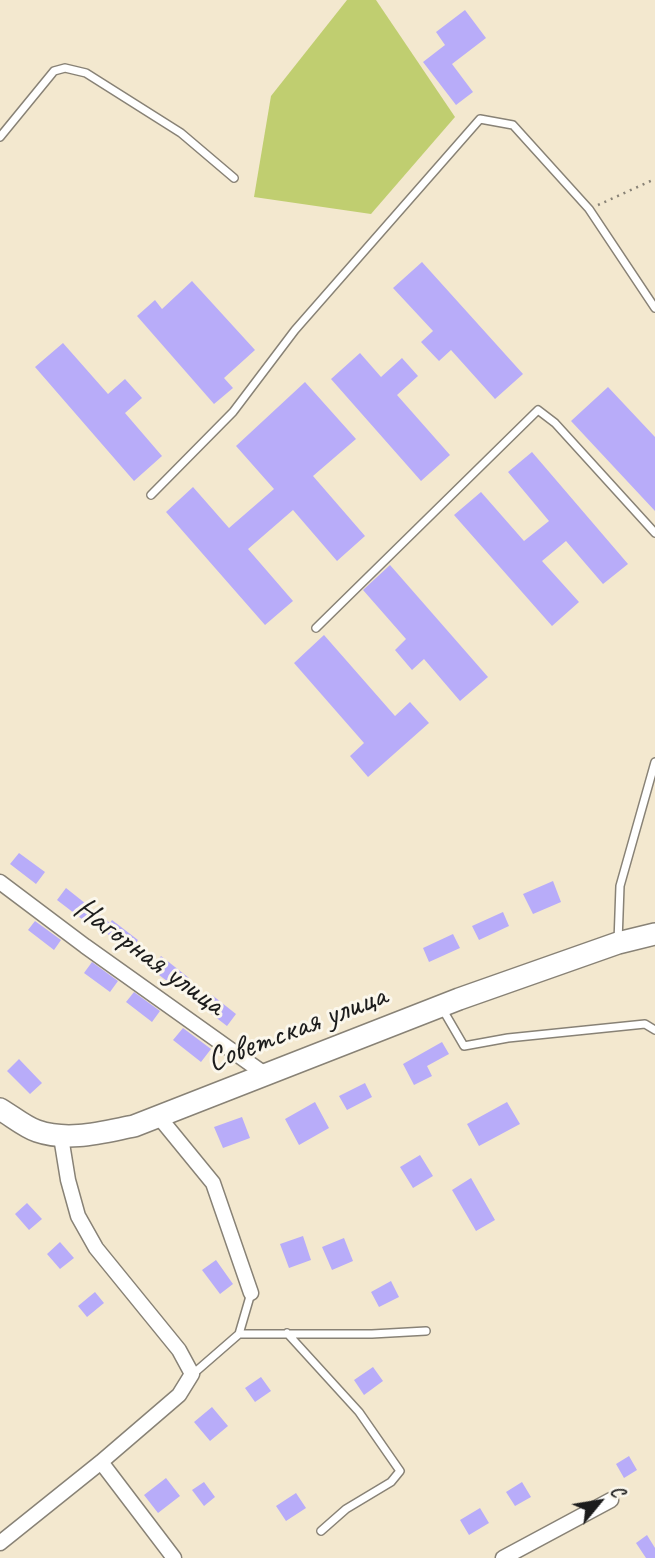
<!DOCTYPE html>
<meta charset="utf-8">
<style>
body{margin:0}
#map{position:relative;width:655px;height:1558px;overflow:hidden;background:#f3e8cf;font-family:Caveat,sans-serif}
canvas{display:block}
.north{position:absolute;left:564px;top:1467px;width:70px;height:70px;-webkit-text-stroke:5px #fbf7ec;paint-order:stroke;rotate:60deg;font-size:19px;font-weight:700;line-height:28px;text-align:center;color:#1c1c1c}
.north::after{content:'';display:block;margin:auto;width:24px;height:32px;background:#1c1c1c;clip-path:polygon(50% 0,100% 100%,50% 72%,0 100%)}
</style>
<div id="map">
<canvas width="655" height="1558"></canvas>
<div class="north">С</div>
</div>
<script>
const ctx = document.querySelector('canvas').getContext('2d');
ctx.lineJoin = 'round';
function paint(path, color) { ctx.fillStyle = color; ctx.fill(path, 'evenodd'); }
function trace(path, color, width, dash) { ctx.strokeStyle = color; ctx.lineWidth = width; ctx.lineCap = dash ? 'butt' : 'round'; ctx.setLineDash(dash || []); ctx.stroke(path); }
function write(font, color, halo, rows, align = 'center') {
  ctx.font = font + ' Caveat,sans-serif'; ctx.lineWidth = 6; ctx.setLineDash([]); ctx.textBaseline = 'middle'; ctx.strokeStyle = halo; ctx.fillStyle = color; for (const [text, x, y, turn = 0] of rows) {
    ctx.save(); ctx.translate(x, y); ctx.rotate((+turn || 0) * Math.PI / 180); ctx.textAlign = isNaN(turn) ? turn : align; if (halo) ctx.strokeText(text, 0, 0); ctx.fillText(text, 0, 0); ctx.restore();
  }
}
const green = new Path2D(`
 M347 0H376L455 117 371 214 254 197 271 96Z`);
const building = new Path2D(`
 M465 10 486 38 452 64 473 92 456 105 423 62 445 45 436 32Z
 M422 262 523 374 495 399 451 350 439 361 421 342 433 331 393 288Z
 M192 281 255 350 224 378 233 388 214 404 137 316 155 300 162 309Z
 M63 343 108 394 125 379 142 398 125 413 162 456 134 481 35 367Z
 M360 353 381 377 402 358 418 376 397 395 450 455 421 481 331 379Z
 M305 382 356 439 313 476 365 536 337 561 293 510 248 549 293 601 265 625 166 512 193 487 229 528 274 489 236 446Z
 M608 387 655 437V511L571 421Z
 M532 452 628 564 603 584 566 541 542 561 579 602 552 626 454 515 481 492 524 541 549 521 508 472Z
 M390 565 488 677 460 701 424 659 412 670 395 650 406 639 363 590Z
 M324 635 395 716 410 702 429 723 368 777 350 756 364 743 294 663Z
 M19 853 45 872 36 884 10 864Z
 M553 881 561 902 533 914 523 894Z
 M66 888 110 923 112 920 138 940 130 951 89 920 87 923 57 900Z
 M503 912 509 926 479 940 472 926Z
 M35 921 61 940 54 950 28 930Z
 M453 934 460 948 429 962 423 948Z
 M161 956 189 978 179 990 151 969Z
 M92 962 118 981 110 992 84 973Z
 M134 992 160 1011 152 1022 126 1002Z
 M212 995 236 1014 227 1026 202 1007Z
 M183 1028 211 1049 201 1062 173 1040Z
 M442 1042 449 1054 427 1066 432 1076 414 1085 403 1064Z
 M19 1059 42 1083 30 1094 7 1071Z
 M365 1083 372 1097 347 1110 339 1096Z
 M315 1102 329 1128 299 1145 285 1119Z
 M507 1102 520 1124 479 1146 467 1124Z
 M242 1117 250 1138 223 1148 214 1127Z
 M420 1155 433 1176 413 1188 400 1167Z
 M471 1178 495 1220 476 1231 452 1190Z
 M27 1203 42 1219 29 1230 15 1214Z
 M303 1236 311 1260 289 1268 280 1244Z
 M344 1238 353 1261 332 1270 322 1247Z
 M60 1242 74 1258 60 1269 47 1254Z
 M216 1260 233 1284 220 1294 202 1270Z
 M391 1281 399 1297 379 1307 371 1292Z
 M95 1292 104 1303 87 1317 78 1306Z
 M373 1367 383 1381 364 1395 354 1380Z
 M261 1377 271 1391 255 1402 245 1388Z
 M212 1407 228 1426 210 1441 194 1422Z
 M629 1456 637 1470 624 1478 616 1464Z
 M166 1478 180 1496 158 1513 144 1495Z
 M204 1482 215 1497 204 1506 192 1490Z
 M522 1482 531 1497 515 1506 506 1492Z
 M296 1493 306 1508 286 1521 276 1506Z
 M480 1508 489 1523 469 1535 460 1520Z
 M647 1535 655 1548V1558H646L636 1543Z`);
const path = new Path2D(`
 M598 205 655 179`);
const lane = new Path2D(`
 M0 137 54 71 65 68 86 73 181 133 234 178
 M151 495 233 412 295 330 480 119 513 125 589 209 655 308
 M316 628 538 410 555 423 655 533
 M618 942 620 886 655 762
 M443 1010 464 1046 508 1038 645 1024 655 1030
 M287 1333 359 1412 400 1471 391 1482 346 1509 321 1531
 M239 1334H372L426 1331
 M193 1374 239 1334 251 1293`);
const street = new Path2D(`
 M0 882 85 946 266 1075
 M159 1117 213 1183 251 1293
 M101 1462 174 1558
 M0 1543 101 1462 179 1395 192 1374 179 1350 96 1248 78 1216 68 1180 61 1137
 M503 1558 611 1500`);
const secondary = new Path2D(`
 M0 1109C12 1116 25 1127 37 1131 69 1142 103 1132 134 1126L459 999 618 943 655 934`);
const streetNames = [
 ["Нагорная улица",149,957,36],
 ["Советская улица",297,1029,-21]
];
paint(green, '#c0ce70');
paint(building, '#b8acf9');
trace(lane, '#888276', 10);
trace(street, '#888276', 17);
trace(secondary, '#888276', 24);
trace(path, '#888276', 2.5, [2, 5]);
trace(lane, '#fff', 7);
trace(street, '#fff', 14);
trace(secondary, '#fff', 21);
write('33px', '#1c1c1c', '#fbf7ec', streetNames);
</script>
